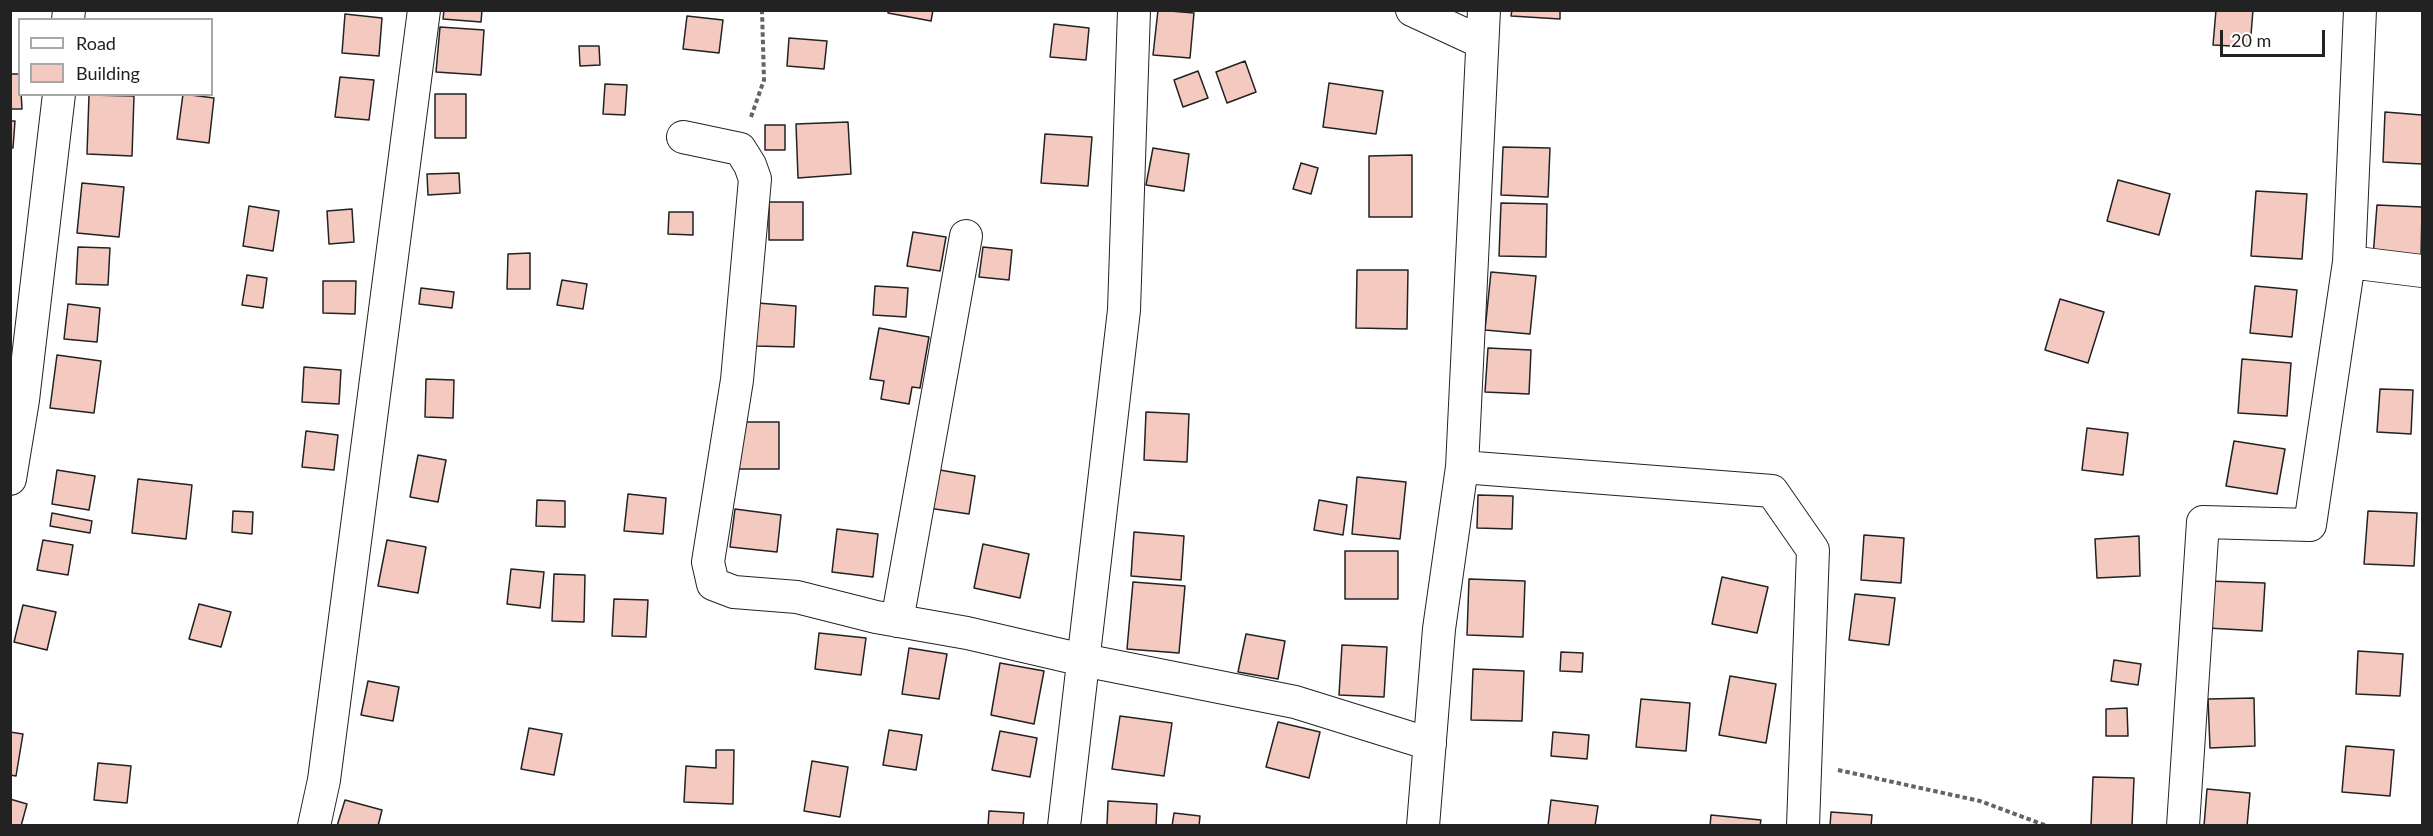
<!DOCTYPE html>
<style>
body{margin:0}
#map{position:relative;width:2433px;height:836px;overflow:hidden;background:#fff;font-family:Lato,sans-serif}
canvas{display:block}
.frame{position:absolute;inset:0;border:12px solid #222;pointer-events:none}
.legend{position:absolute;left:18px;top:18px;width:195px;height:78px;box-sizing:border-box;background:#fff;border:2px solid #a7a7a7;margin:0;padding:8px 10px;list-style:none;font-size:18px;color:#222}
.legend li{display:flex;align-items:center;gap:12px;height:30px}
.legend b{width:30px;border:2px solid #a7a7a7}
.scale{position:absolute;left:2220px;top:30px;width:105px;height:27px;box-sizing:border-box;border:3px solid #222;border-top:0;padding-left:8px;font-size:18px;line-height:21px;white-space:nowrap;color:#222;-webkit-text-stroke:4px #fff;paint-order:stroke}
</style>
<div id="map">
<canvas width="2433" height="836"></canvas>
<div class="frame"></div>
<ul class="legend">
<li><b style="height:8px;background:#fff"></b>Road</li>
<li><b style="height:16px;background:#f3c9c0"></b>Building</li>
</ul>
<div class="scale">20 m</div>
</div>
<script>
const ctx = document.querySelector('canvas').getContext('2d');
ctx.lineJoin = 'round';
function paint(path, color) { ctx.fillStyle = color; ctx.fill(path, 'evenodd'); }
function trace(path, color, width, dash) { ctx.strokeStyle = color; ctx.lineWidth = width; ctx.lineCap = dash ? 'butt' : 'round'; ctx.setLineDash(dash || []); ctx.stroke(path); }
const building = new Path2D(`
 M444 10H482L481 22 443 19Z
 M888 10H933L931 21 888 13Z
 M1158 10 1194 13 1190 58 1153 55Z
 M1512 10H1560V19L1511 16Z
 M2216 10H2253L2250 47 2213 45Z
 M345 14 382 18 379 56 342 53Z
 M687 16 723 20 719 53 683 49Z
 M1054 24 1089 28 1086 60 1050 57Z
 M440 27 484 30 481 75 436 72Z
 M789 38 827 41 824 69 787 66Z
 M579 46H599L600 65 580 66Z
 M1245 61 1256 92 1227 103 1216 72Z
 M1198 71 1208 98 1183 107 1174 80Z
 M10 74H20L22 109H10Z
 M340 77 374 80 369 120 335 117Z
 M1329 83 1383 91 1376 134 1323 127Z
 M605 84 627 85 625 115 603 114Z
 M183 94 214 98 209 143 177 139Z
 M435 94H466V138H435Z
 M89 95 134 96 132 156 87 154Z
 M2385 112 2422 115V164L2383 162Z
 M10 121H15L13 148H10Z
 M848 122 851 174 798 178 796 124Z
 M765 125H785V150H765Z
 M1045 134 1092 137 1088 186 1041 183Z
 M1503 147 1550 148 1548 197 1501 195Z
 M1153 148 1189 154 1184 191 1146 185Z
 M1412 155V217H1369V156Z
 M1301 163 1318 168 1311 194 1293 189Z
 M459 173 460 193 428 195 427 174Z
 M2118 180 2170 194 2159 235 2107 221Z
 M82 183 124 187 119 237 77 233Z
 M2256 191 2307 194 2302 259 2251 256Z
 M769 202H803V240H769Z
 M1501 203 1547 204 1546 257 1499 256Z
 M2377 205 2422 207 2421 260 2373 257Z
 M249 206 279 211 273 251 243 246Z
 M352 209 354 242 329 244 327 211Z
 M669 212H693V235L668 234Z
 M913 232 946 237 940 271 907 266Z
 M78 247 110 248 108 285 76 284Z
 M983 247 1012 250 1009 280 979 277Z
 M530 253V289H507L508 254Z
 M1357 270H1408L1407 329 1356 328Z
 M1491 272 1536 276 1530 334 1485 330Z
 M247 275 267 278 263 308 242 305Z
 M562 280 587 284 583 309 557 305Z
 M323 281H356L355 314 323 313Z
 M875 286 908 288 906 317 873 315Z
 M2255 286 2297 290 2292 337 2250 333Z
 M421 288 454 292 452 308 419 304Z
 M2060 299 2104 312 2088 363 2045 350Z
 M758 303 796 306 794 347 756 346Z
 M68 304 100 308 97 342 64 339Z
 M879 328 929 337 920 388 912 387 909 404 881 399 884 381 870 379Z
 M1488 348 1531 350 1529 394 1485 392Z
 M57 355 101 361 94 413 50 408Z
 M2242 359 2291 363 2287 416 2238 413Z
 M304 367 341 370 339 404 302 402Z
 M426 379 454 380 453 418 425 417Z
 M2380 389 2413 390 2411 434 2377 432Z
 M1146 412 1189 414 1187 462 1144 460Z
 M740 422H779V469H739Z
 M2087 428 2128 433 2123 475 2082 470Z
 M306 431 338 435 334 470 302 467Z
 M2234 441 2285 449 2277 494 2226 486Z
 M418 455 446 460 438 502 410 497Z
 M934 469 975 476 969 514 928 508Z
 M57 470 95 476 89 510 52 504Z
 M1357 477 1406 482 1400 539 1352 534Z
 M138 479 192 485 186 539 132 533Z
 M628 494 666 498 663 534 624 531Z
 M1478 495 1513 496 1512 529 1477 528Z
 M537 500 565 501V527L536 526Z
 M1319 500 1347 505 1343 535 1314 530Z
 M735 509 781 515 777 552 730 547Z
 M233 511 253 512 252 534 232 532Z
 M2368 511 2417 513 2414 566 2364 564Z
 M52 513 92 521 90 533 50 526Z
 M837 529 878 534 873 577 832 572Z
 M1134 532 1184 536 1181 580 1131 576Z
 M1864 535 1904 538 1901 583 1861 580Z
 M2139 536 2140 576 2097 578 2095 539Z
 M43 540 73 545 68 575 37 570Z
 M387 540 426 547 418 593 378 586Z
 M983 544 1029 554 1020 598 974 588Z
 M1345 551H1398V599H1345Z
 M511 569 544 572 540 608 507 604Z
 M554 574 585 575 584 622 552 621Z
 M1722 577 1768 587 1757 633 1712 624Z
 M1469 579 1525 581 1523 637 1467 635Z
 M2209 581 2265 583 2262 631 2207 628Z
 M1133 582 1185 586 1179 653 1127 649Z
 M1855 594 1895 598 1889 645 1849 640Z
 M614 599 648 600 646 637 612 636Z
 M199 604 231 612 221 647 189 639Z
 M23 605 56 612 47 650 14 642Z
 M819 633 866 638 861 675 815 669Z
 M1246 634 1285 641 1278 679 1238 672Z
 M1342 645 1387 647 1384 697 1339 695Z
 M909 648 947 654 939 699 902 694Z
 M2358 651 2403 654 2400 696 2356 694Z
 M1561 652 1583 653 1582 672 1560 671Z
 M2114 660 2141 664 2138 685 2111 681Z
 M1000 663 1044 671 1034 724 991 715Z
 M1473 669 1524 671 1522 721 1471 720Z
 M1730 676 1776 684 1766 743 1719 735Z
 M368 681 399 687 393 721 361 715Z
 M2254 698 2255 746 2210 748 2208 699Z
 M1641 699 1690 703 1686 751 1636 747Z
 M2127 708 2128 736H2106V709Z
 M1120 716 1172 723 1164 776 1112 769Z
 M1278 722 1320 732 1309 778 1266 767Z
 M529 728 562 734 554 775 521 769Z
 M889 730 922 735 916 770 883 765Z
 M1000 731 1037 738 1030 777 992 770Z
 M10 732 23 734 16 776 10 775Z
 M1553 732 1589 735 1587 759 1551 756Z
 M2346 746 2394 750 2390 796 2342 792Z
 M716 750H734L733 804 684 802 686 766 716 768Z
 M812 761 848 767 840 817 804 811Z
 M98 763 131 766 127 803 94 800Z
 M2093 777 2134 778 2132 826H2091Z
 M2207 789 2250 793 2247 826H2204Z
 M10 799 27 804 21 826H10Z
 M345 800 382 810 378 826H337Z
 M1551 800 1598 806 1595 826H1548Z
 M1108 801 1157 804 1156 826H1107Z
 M989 811 1024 813 1023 826H988Z
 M1831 812 1872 815 1871 826H1830Z
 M1174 813 1200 816 1199 826H1172Z
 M1711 815 1761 820 1760 826H1710Z`);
const path = new Path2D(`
 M751 117 764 80 762 10
 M1838 770 1980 801 2047 826`);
const minor = new Path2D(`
 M1412 10 1481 42
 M68 20 69 10
 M683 137 740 149 750 165 755 179 737 380 708 562 713 584 734 592 797 597 876 617 967 633 1083 660 1295 702 1430 744
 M2349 262 2422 271
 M1462 467 1772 491 1813 550 1803 826
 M10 479 23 400 59 94
 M897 621 966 236
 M314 826 324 780 424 10
 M1064 826 1124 310 1134 10
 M1423 826 1439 629 1462 467 1484 10
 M2183 826 2203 522 2310 525 2349 262 2360 10`);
paint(building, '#f3c9c0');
trace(building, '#222', 1.5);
trace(minor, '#222', 34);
trace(path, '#646464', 4, [4.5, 3]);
trace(minor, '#fff', 32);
</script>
